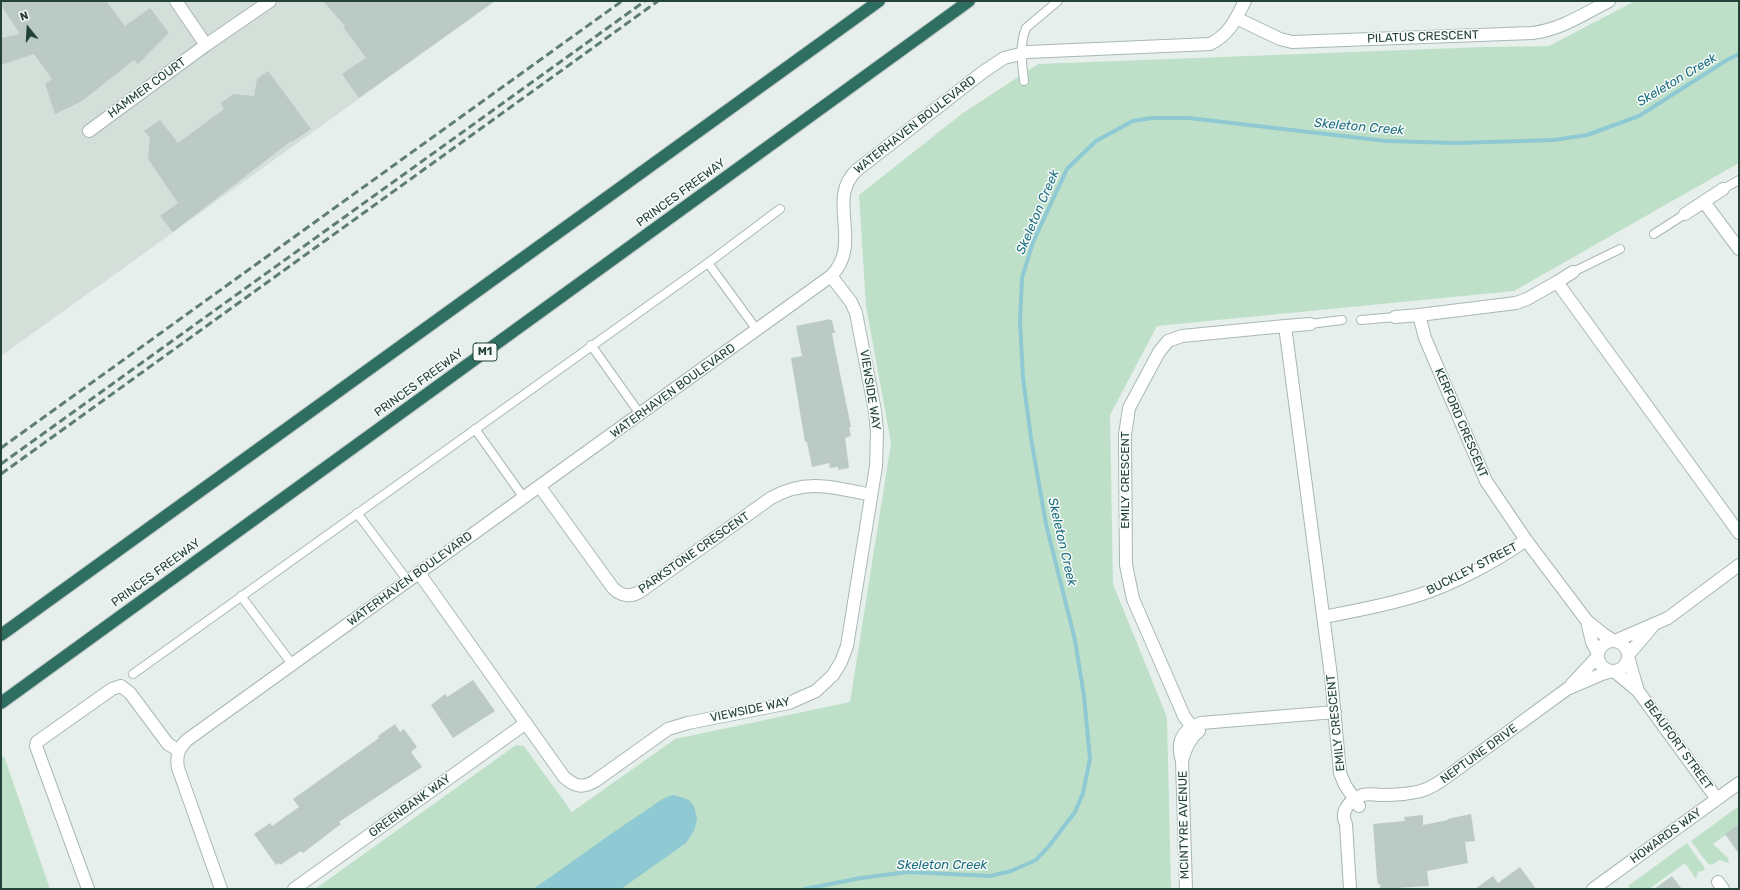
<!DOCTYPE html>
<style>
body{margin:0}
#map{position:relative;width:1740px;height:890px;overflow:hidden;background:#e6efeb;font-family:Rubik,sans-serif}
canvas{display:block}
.frame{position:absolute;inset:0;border:2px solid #24423a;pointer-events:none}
.north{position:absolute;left:8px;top:8px;width:40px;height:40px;-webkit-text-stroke:3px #f7fbf9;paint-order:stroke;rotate:342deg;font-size:11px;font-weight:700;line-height:16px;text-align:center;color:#24423a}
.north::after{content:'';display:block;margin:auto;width:14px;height:18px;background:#24423a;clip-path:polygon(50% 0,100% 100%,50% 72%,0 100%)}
</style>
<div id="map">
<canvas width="1740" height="890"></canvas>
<div class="frame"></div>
<div class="north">N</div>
</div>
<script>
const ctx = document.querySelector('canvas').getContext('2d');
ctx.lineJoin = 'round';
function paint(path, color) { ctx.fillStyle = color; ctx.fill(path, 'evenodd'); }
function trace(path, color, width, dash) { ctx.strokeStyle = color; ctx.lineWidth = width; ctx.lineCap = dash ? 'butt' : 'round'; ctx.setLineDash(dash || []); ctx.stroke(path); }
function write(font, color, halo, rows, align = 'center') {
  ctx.font = font + ' Rubik,sans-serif'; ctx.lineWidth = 3; ctx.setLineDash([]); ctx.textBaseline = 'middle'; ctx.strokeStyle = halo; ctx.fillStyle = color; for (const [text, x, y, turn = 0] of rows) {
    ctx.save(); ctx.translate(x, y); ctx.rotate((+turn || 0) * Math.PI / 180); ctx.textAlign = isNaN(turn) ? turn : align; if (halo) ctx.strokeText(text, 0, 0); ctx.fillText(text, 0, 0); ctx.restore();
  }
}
const built = new Path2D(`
 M1 1H495L1 356Z`);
const green = new Path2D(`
 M1635 1H1739V163L1514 291 1157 326 1110 415 1113 584 1167 717 1171 889H315L516 745 524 746 572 812 675 739 850 702 891 443 866 306 859 195 963 113 1038 64 1484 47 1549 46Z
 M4 756 50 889H1V758Z
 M1739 806V825L1713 844 1728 858 1729 863 1719 860 1712 865 1708 864 1691 841Z
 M1687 843 1704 867 1705 870 1698 872 1696 879 1685 863 1649 889H1630L1628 886Z`);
const water = new Path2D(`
 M674 795 689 800 694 806 697 819 694 831 686 843 621 889H533C570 864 605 837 642 813 652 807 662 797 674 795Z`);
const stream = new Path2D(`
 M805 889 861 878 908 872 990 876 1011 871 1036 860 1049 846 1075 812 1083 793 1090 759 1084 696 1075 640 1046 524 1031 438 1023 378 1020 321 1022 278 1033 242 1067 169 1096 141 1133 121 1152 118H1189L1386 141 1456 143 1554 140 1587 135 1639 116 1727 60 1739 54`);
const building = new Path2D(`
 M1 1H106L125 26 150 8 169 33 138 64 134 60 82 101 55 114 45 84 52 79 34 54 1 65V38L20 34 1 5Z
 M323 1H495L359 98 342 74 366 58 344 28 345 26Z
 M268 71 311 129 292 142 291 141 173 232 160 216 178 203 148 159 150 138 144 131 160 120 178 143 224 109 221 103 233 94 254 96 257 79Z
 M830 319V320H832L835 333H832L834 344 851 427H849L851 436 845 438 849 468 838 470V467L830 468 829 463 812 467 807 442H805L791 358 802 356 796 326Z
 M473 680 495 711 453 738 431 705 445 694 447 697Z
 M395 724 400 732 404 729 417 747 411 752 422 767 339 822 341 824 303 853 301 851 280 865 279 863 276 865 254 834 270 823 272 826 299 807 293 799 379 738 378 736Z
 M1471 814 1475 841 1465 842 1468 863 1427 871 1429 886 1380 889V884H1378L1377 878 1373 824 1405 821 1404 817 1423 815V825L1448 820 1447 819Z
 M1739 824V854L1725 834Z
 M1520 867 1536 889H1475L1493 876 1498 883Z
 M1672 876 1682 889H1654Z`);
const service = new Path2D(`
 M1024 81C1022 63 1019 45 1026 28L1058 1
 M1723 189 1739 180
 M1654 234 1685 214
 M708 263 757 330
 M1573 272 1620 249
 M1361 320 1395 317
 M1310 324 1342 320
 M591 345 640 414
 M475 429 524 498
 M357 513 408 581
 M241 596 292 664
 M133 674 708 263 780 209`);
const minor = new Path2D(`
 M176 1 206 45
 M1236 18 1280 39 1292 42 1532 33C1560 30 1584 14 1609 1
 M89 131 206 45 270 1
 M1704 202 1739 249
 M1685 214 1723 189
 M1557 282 1573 272
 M1395 317 1419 315
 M1285 326 1310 324
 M540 487 613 588C621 596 631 598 641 591L771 498C805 478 834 487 871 495
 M419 573 564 777C574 786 582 789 595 781L668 729 688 723 789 703 816 691 833 675 841 662 847 646 876 466 877 431 875 411 856 313 851 302 831 276
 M1323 617C1355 611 1388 605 1419 595 1452 585 1498 560 1526 540
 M1587 621 1592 642 1598 654
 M1598 656a15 15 0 1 1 30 0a15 15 0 1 1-30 0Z
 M1614 641 1603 634 1587 621 1526 540 1486 481 1425 338 1419 315 1516 303 1527 299 1557 282 1739 533
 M1615 641 1668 618 1739 565
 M1628 655 1652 627
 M1628 657 1638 691
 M1614 671 1638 691 1717 799
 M1571 685 1598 656
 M1196 733 1184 716 1133 599 1126 565 1125 435 1129 408 1159 352 1168 341 1182 336 1285 326 1331 676 1340 773 1345 785 1359 806
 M1182 761C1176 742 1182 730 1201 723L1335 712
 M1718 882 1723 889
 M88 889 36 746 37 742 112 689 121 686 130 693 168 744 178 750
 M221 889 178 768C176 756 178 749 187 740L831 276C864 243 825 199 857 170L983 72 1004 58 1028 52 1210 44C1230 34 1235 20 1245 1
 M294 889 526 723
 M1186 889 1182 761C1185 749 1189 738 1199 731
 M1350 889 1346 824C1339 811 1351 799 1363 795 1370 793 1375 795 1382 795 1394 795 1409 794 1421 791 1431 788 1440 782 1448 776L1567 689 1602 674 1613 671
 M1593 889 1739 783`);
const motorway = new Path2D(`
 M1 635 879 1
 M1 703 969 1`);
const rail = new Path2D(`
 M1 448 622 1
 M1 464 645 1
 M1 474 658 1`);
const shields = [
 [485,352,24]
];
const shieldNames = [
 ["M1",485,352]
];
const streetNames = [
 ["PILATUS CRESCENT",1423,37,-2],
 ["HAMMER COURT",147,88,-36],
 ["WATERHAVEN BOULEVARD",915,125,-38],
 ["PRINCES FREEWAY",681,193,-36],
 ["PRINCES FREEWAY",419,383,-36],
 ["VIEWSIDE WAY",870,390,81],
 ["WATERHAVEN BOULEVARD",673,391,-36],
 ["KERFORD CRESCENT",1461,423,67],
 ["EMILY CRESCENT",1126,480,-90],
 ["PARKSTONE CRESCENT",694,553,-35],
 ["BUCKLEY STREET",1472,569,-27],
 ["PRINCES FREEWAY",156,573,-36],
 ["WATERHAVEN BOULEVARD",410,579,-36],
 ["VIEWSIDE WAY",750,710,-12],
 ["EMILY CRESCENT",1336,723,-96],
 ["BEAUFORT STREET",1678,745,54],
 ["NEPTUNE DRIVE",1479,754,-36],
 ["GREENBANK WAY",410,806,-36],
 ["MCINTYRE AVENUE",1184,825,-91],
 ["HOWARDS WAY",1666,836,-36]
];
const waterNames = [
 ["Skeleton Creek",1677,80,-31],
 ["Skeleton Creek",1359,127,5],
 ["Skeleton Creek",1038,212,-67],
 ["Skeleton Creek",1062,542,77],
 ["Skeleton Creek",942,865]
];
paint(built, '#d4dfda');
paint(green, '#bfe0c8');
paint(water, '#8ec9d4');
trace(stream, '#8ec9d4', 4);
paint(building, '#bbcac4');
trace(service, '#a8b8b2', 10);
trace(minor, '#a8b8b2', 14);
trace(motorway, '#c2cac8', 14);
trace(service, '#fff', 8);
trace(minor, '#fff', 12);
trace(motorway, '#2f6f62', 12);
trace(rail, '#5f7d75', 3, [8, 4]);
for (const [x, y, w] of shields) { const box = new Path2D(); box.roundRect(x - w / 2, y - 9, w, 18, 3); ctx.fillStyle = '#f7fbf9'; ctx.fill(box); trace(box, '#24423a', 1); }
write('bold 11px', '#24423a', null, shieldNames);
write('12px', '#24423a', '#f7fbf9', streetNames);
write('italic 13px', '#1c6f80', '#f7fbf9', waterNames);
</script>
